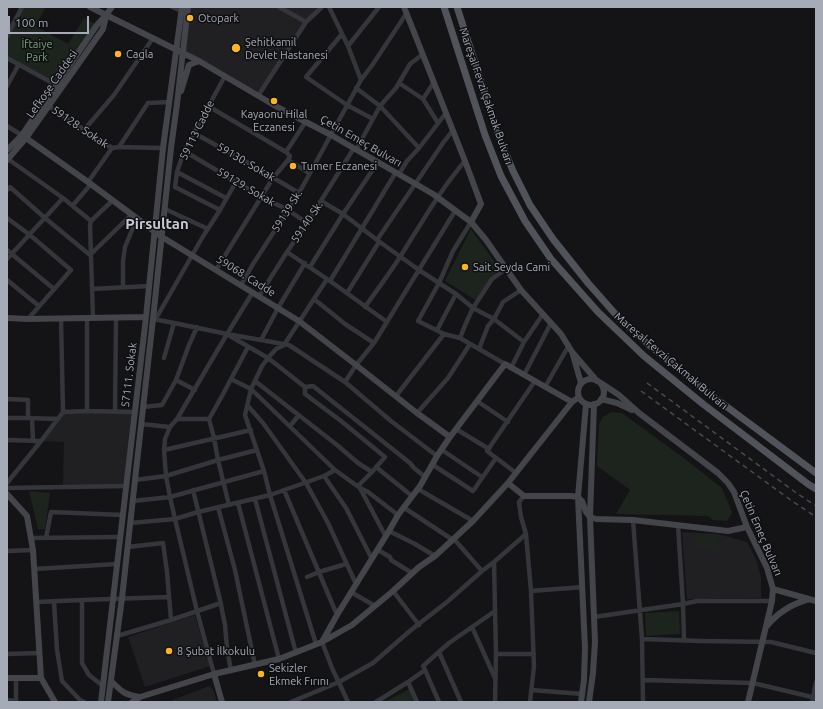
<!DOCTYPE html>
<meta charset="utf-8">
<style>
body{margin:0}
#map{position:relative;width:823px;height:709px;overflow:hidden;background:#141416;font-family:Ubuntu,sans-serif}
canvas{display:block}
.frame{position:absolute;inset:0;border:8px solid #a5abb7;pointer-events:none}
.scale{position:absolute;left:8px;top:16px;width:81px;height:18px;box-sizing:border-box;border:2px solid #a5abb7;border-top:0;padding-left:5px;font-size:12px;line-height:14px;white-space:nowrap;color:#a5abb7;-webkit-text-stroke:3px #0f0f11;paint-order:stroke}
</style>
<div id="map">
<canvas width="823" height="709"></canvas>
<div class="frame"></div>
<div class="scale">100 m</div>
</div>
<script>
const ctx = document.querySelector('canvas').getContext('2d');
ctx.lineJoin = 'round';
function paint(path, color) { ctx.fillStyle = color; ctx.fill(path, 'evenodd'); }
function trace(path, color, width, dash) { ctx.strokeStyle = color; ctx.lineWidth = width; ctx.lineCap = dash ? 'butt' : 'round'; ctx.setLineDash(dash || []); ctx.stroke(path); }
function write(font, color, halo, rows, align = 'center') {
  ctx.font = font + ' Ubuntu,sans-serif'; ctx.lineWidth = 3; ctx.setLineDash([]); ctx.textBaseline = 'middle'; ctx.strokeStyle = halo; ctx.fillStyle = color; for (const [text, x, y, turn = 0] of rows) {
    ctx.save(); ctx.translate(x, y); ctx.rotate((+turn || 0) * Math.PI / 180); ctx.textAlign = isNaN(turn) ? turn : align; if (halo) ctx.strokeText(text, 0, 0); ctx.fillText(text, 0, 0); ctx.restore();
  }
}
const built = new Path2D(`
 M188 7H322L306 22 258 96 182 53Z
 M63 412H135L126 486 63 487 64 442 41 441Z
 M682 532 718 534 747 542 757 562 761 577V598L687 599Z
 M195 615 210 666 145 687 128 637Z
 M209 686 213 689 217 702H168Z`);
const green = new Path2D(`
 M22 7H46L35 26 68 44 84 18 97 25 56 85 7 58V36Z
 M471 229 499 268 477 301 445 281Z
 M611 412 622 413 685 459 722 488 732 512 730 516 727 521 713 520 708 516 616 514 630 490 597 466 599 424 603 417Z
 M29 491 50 493 45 529H38Z
 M696 534H717L718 547 696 548Z
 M679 611 680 634 646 636 645 613Z
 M410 689 416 702H384Z`);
const street = new Path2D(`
 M172 7 182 11
 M279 7 306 22
 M329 7 348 46 361 80
 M342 34 306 77 347 105 373 119
 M7 36 22 7
 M348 46 379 7
 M7 58 56 85
 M399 83 423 99 434 82
 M7 86 19 64
 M356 88 380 106 419 148
 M258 96 306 22 322 7
 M423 99 438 123
 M48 106 112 148
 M208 106 286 152 290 156 288 160 273 178 216 270
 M7 126 23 136
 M84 130 114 95 153 38
 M194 133 250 164 299 193
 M119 147 163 148
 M356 150 380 106 396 88 410 64 423 54
 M184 151 262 197 288 210 307 223
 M286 152 306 121
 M8 159 63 198 91 221
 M288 160 309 173
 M177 172 226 198
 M399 174 407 161 419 148 446 113
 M88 182 112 148 119 147 148 103 170 102
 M7 190 10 187 45 218 90 255 132 214
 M321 201 343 214 377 240 419 270 456 294 473 308 494 319 524 342
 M73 205 91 184
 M165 209 208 229
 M220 210 175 187 177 172 184 151 225 76
 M7 218 30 235 71 270 28 319
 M471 222 453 251 439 283 418 321 444 334 460 338 505 364
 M377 240 443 143 453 130
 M7 250 54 289
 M287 252 330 281 387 322
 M7 259 63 198
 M310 267 343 214 378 162
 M7 280 39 306
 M330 281 396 172
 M241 285 253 264 299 193 361 80 373 64 406 14
 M123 287V261L125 247 137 218
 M92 289 149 286
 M347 293 379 242
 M259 296 287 252 307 223 354 148
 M314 299 345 324 374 343
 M365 307C377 290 389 274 400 257 421 224 440 190 465 161
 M87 318V411
 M93 318 90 225 91 221 113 200
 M153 319 174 323 227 334 289 345 345 382 391 421 437 456
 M153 319 158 315 202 238 220 210 236 182
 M437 330 456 294
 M230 336 268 358 305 387
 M460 338 466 323 473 308 492 279 506 269
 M261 340 278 308 305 263
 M479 349 488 326 494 319 503 302 521 290
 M164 358 174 323
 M511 368 524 342 543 314
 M524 375 551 323
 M231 379 251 389 335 470
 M176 380 195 390
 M255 381 337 445 358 463 372 472
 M345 382 356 365 374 343 455 211
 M305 387 313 386 410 463 414 468 425 477
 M305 387V394L341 421 385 457 372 472 358 486
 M545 387 569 345
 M396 396 444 334
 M7 399 28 400V418
 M477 401 508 422
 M248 406 263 423 306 483 328 523 356 584
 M143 407 162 405 176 380 189 345 197 327
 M63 412 87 411 135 412
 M115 412 116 318
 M417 413 448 378 470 344
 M7 418H28L58 419
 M32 418 33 441
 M177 419H209
 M141 424 170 427
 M290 426 299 415
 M456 429 489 449
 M7 440 41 441
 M164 450 251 430
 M442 450 482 477
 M433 465 473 491 496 458
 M376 467 412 496
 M516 473 487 451 535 381
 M324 476 346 508 372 559
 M135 480 166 476 218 460 257 450
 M7 483 41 441 63 412 61 318
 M7 488 126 486
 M360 488 386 537
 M418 489 473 521
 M193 490 220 600 225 625 227 648 231 671
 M284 490 337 615
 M524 496 519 502 521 517 526 534 531 591 534 666 530 702
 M255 499 296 653
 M133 501 170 497 264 471
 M238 503 279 659
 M229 505 218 460 214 438 209 419 222 396 248 347
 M218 507 235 570 255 665
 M403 507 453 540
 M633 520 642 639 643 702
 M130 523 175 519 198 512 270 495 324 476 335 470 360 488 368 492 398 515
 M678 525 683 604 684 640
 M389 531 415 544 435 556
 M31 538 121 537
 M46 538 51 512 123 515
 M454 539 482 571
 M128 547 163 543 167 572 171 620
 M378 550 390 557 391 560 412 573
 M7 551 33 550
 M494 562 496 654 495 702
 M34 569 117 564
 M307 577 319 572 346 564
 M393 591 419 625
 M531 591 583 587
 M351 592 375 606
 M82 600V663L89 675 103 686
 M36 602 82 600 169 597
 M54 602 57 650 62 681 80 700 84 702
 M594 617 683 604 697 601H772
 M472 627 495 678
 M117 636 171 620 221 603
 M642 639 701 641 771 642 816 653
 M322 642 332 668 348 702
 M316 644 270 495 264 471 245 415 251 389 262 366 268 358 276 349 284 345 327 279
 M439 652 461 702
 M7 654 39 653
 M496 654H534
 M425 670 439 702
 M214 674 197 611 175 519 170 497 166 476 164 450 165 439 170 427 177 419 227 334 253 292
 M643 680 753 683 816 698
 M408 682 417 702
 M531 690 583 694
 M7 700 16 701
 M16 702V678
 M291 702 339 682 373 663 411 630 447 602 482 571 494 562 526 534
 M376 702 408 682 425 670 423 666 449 643 495 611
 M812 702 816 682`);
const secondary = new Path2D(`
 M90 7 199 61 279 108 331 135 433 194 471 222 486 240 521 290 561 334 572 352 597 381
 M404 7 465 161 481 204 471 222
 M181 91 189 65 199 61
 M26 138 88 182 162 237 299 321 356 365 417 413 450 437
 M7 150 22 135 97 25 106 15 112 7
 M7 160 26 138 103 29 106 16
 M7 318 28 319 146 317
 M573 355 581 383
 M578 392a13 13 0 1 1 26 0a13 13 0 1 1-26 0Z
 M601 383 619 395 639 413 718 473 728 483 734 492 747 527 767 568 773 589 772 601 748 702
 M601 399 617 403 632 410
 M508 483 524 496H571L578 497 582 501 586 512 590 517 596 519 633 520 728 531 747 527
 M7 494 27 516 33 550 41 678 55 702
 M773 589 816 601
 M767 626C778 612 792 604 809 599
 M322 642 337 615 389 531 398 515 420 486 437 456 450 437 505 364 572 402
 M214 674 222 702
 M7 678H41
 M111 681C122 692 125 695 140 697
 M101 702 146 317 163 148 182 7
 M108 702 122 598 135 480 153 319 171 148 177 104 188 7
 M132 702 140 697 214 674 279 659 322 642 352 625 393 591 419 567 435 556 473 521 508 483 572 402 579 397
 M581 702 584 680 585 648 578 497 586 404
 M589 702 593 673 595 642 590 517 594 404`);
const primary = new Path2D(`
 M444 7 485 135 501 176 525 221 551 259 598 312 644 356 703 404 808 484 816 489
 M457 7 498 134 513 171 530 205 553 239 588 283 618 317 648 344 711 395 816 473`);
const rail = new Path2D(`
 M647 383 795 492 816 506
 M641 391 792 501 816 517`);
const markers = [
 [190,18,4,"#f9b429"],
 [236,48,5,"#f9b429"],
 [118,54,4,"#f9b429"],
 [274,101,4,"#f9b429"],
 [293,166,4,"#f9b429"],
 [465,267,4,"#f9b429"],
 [169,651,4,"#f9b429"],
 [261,674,4,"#f9b429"]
];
const poiNames = [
 ["Otopark",198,18],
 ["Şehitkamil",245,42],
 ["Devlet Hastanesi",245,55],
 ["Cagla",126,54],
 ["Kayaonu Hilal",274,114,"center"],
 ["Eczanesi",274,127,"center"],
 ["Tumer Eczanesi",301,166],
 ["Sait Seyda Cami",473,267],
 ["8 Şubat İlkokulu",177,651],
 ["Sekizler",269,668],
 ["Ekmek Fırını",269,681]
];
const parkNames = [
 ["İftaiye",37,44],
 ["Park",37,57]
];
const streetNames = [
 ["Lefkoşe Caddesi",52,84,-55],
 ["Mareşal Fevzi Çakmak Bulvarı",486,96,71],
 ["59128. Sokak",80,127,34],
 ["59113 Cadde",197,130,-64],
 ["Çetin Emeç Bulvarı",361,141,30],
 ["59130. Sokak",246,162,30],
 ["59129. Sokak",246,187,30],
 ["59139 Sk.",287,211,-58],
 ["59140 Sk.",307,222,-56],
 ["59068. Cadde",246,276,32],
 ["Mareşal Fevzi Çakmak Bulvarı",671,361,40],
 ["57111. Sokak",129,375,-83],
 ["Çetin Emeç Bulvarı",761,533,67]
];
const districtNames = [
 ["Pirsultan",157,224]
];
paint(built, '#202023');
paint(green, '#1c241d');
trace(street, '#35363b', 4.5);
trace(secondary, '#43454b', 6);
trace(primary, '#51535a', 7);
trace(rail, '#484a50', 1.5, [5, 4]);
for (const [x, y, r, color] of markers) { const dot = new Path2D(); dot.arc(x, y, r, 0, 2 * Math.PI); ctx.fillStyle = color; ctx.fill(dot); trace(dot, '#0f0f11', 1.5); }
write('11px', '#a5abb7', '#0f0f11', poiNames, 'left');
write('11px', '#7ba37e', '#0f0f11', parkNames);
write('11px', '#a5abb7', '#0f0f11', streetNames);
write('bold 15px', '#c6cad3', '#0f0f11', districtNames);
</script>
